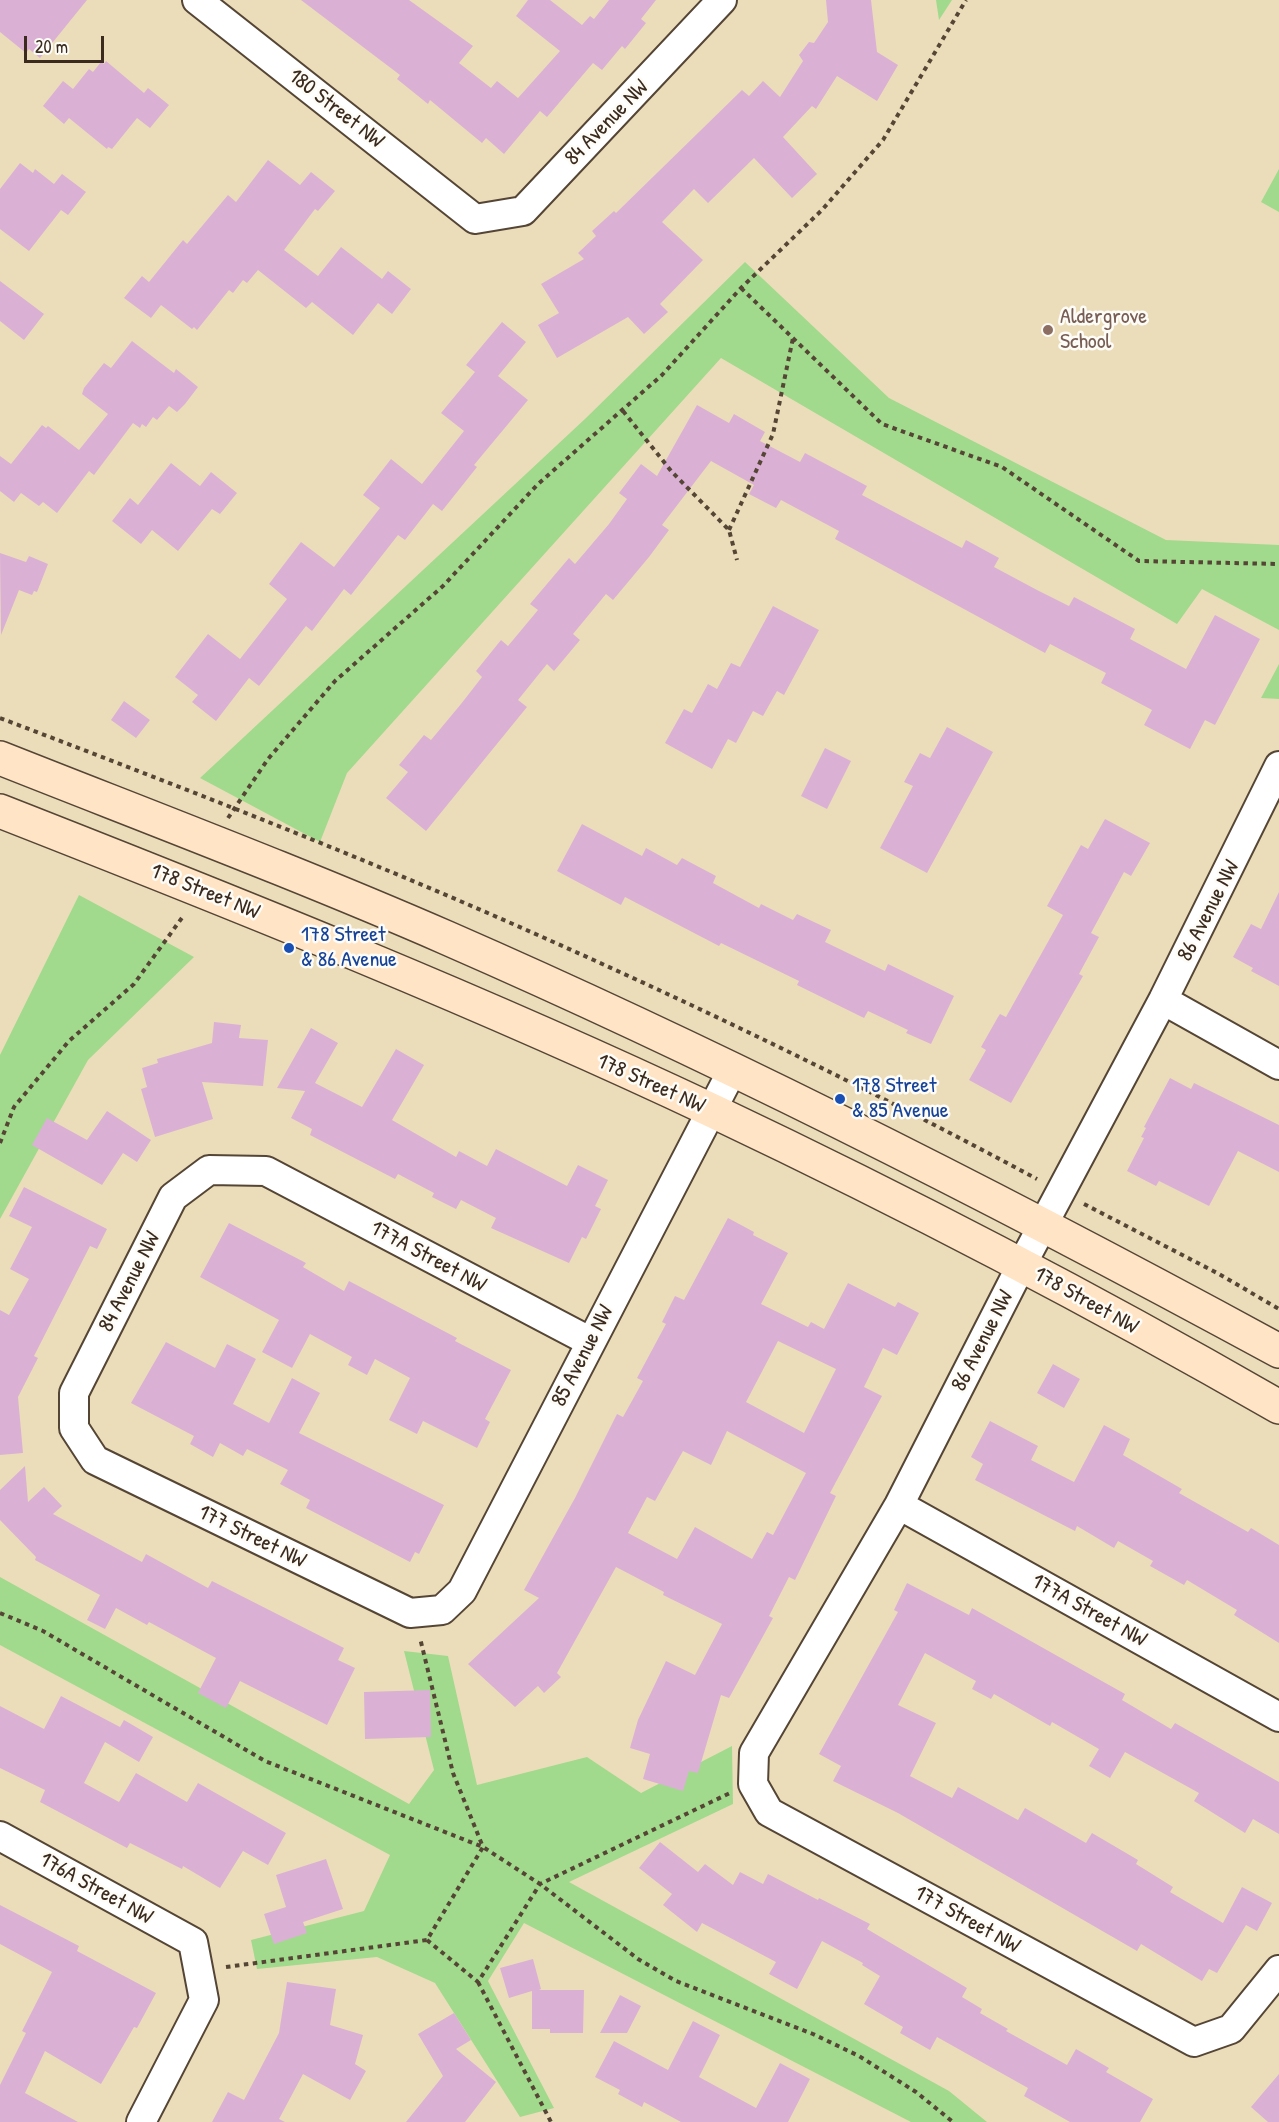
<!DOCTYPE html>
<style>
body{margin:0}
#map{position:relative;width:1279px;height:2122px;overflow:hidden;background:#ebddba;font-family:"Patrick Hand",sans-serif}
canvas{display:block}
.scale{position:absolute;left:24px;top:36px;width:80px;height:27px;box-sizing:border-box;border:3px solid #3b2a1e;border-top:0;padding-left:8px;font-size:18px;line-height:21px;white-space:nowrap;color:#3b2a1e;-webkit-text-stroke:4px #fdfcf7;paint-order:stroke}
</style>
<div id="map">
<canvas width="1279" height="2122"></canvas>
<div class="scale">20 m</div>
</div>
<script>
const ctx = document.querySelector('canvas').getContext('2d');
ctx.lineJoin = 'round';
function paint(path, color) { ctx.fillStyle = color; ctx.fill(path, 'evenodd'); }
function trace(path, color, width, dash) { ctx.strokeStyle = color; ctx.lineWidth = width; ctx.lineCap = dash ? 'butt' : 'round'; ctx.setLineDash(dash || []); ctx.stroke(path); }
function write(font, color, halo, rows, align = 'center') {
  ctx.font = font + ' "Patrick Hand",sans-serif'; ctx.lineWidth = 5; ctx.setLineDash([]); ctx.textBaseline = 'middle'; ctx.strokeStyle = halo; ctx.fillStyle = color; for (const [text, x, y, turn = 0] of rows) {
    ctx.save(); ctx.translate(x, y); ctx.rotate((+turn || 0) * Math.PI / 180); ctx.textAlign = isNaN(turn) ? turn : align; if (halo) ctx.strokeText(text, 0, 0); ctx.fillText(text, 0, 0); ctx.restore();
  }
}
const green = new Path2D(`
 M936 0H952L939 20Z
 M1279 169V212L1261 202Z
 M745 262 889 398 1166 540 1279 545V630L1202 589 1177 624 721 358 347 773 320 842 200 778 586 418Z
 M1279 664V699L1261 698Z
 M79 895 194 957 88 1060 0 1219V1055Z
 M0 1577 409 1804 434 1770 404 1651 448 1656 477 1785 587 1757 641 1793 732 1746 733 1804 569 1882 949 2091 987 2122H911L524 1923 488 1981 554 2108 520 2117 435 1983 377 1957 257 1969 251 1940 364 1911 390 1855 0 1645Z`);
const building = new Path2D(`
 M0 0H87L40 58 29 49 26 53 0 32Z
 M301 0H409L473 46 459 63 491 88 497 81 518 98 560 51 516 16 528 0H550L582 25 590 16 594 19 609 0H656L641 19 646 23 625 49 622 46 602 70 593 63 547 117 540 111 504 154 486 138 482 143 430 100 428 104 397 79 400 75Z
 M826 0H871L877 52 898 65 877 101 837 76 816 109 812 106 783 137 817 174 792 198 754 158 708 203 694 189 662 222 703 260 660 304 668 312 644 334 628 317 557 358 538 325 559 313 541 284 584 259 578 253 596 236 592 231 614 211 616 213 742 90 749 96 763 81 780 97 803 61 799 55 809 42 814 43 828 22Z
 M106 61 144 93 148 88 169 105 150 128 137 118 112 149 108 147 107 149 69 118 64 124 43 106 63 81 73 89 89 69 93 72 101 62 104 64Z
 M268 160 300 185 311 172 335 191 318 211 315 209 284 250 318 276 341 247 382 279 388 271 411 289 392 314 378 303 353 335 312 302 306 308 258 270 247 283 243 280 233 293 229 290 197 330 194 327 192 329 161 305 151 318 124 298 142 276 149 282 183 240 187 244 228 195 236 202Z
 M20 163 33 173 35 169 54 184 62 174 86 192 68 215 61 210 29 251 0 229V189Z
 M0 281 44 314 24 340 0 321Z
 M502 322 526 342 498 376 528 400 474 465 477 467 442 511 433 504 405 540 398 535 351 595 344 589 312 631 306 626 259 686 249 678 216 721 192 702 198 695 175 677 208 634 240 659 287 599 269 584 301 542 334 567 380 508 363 495 391 459 422 484 464 431 441 413 475 372 466 365Z
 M132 341 166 367 174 373 176 369 198 387 185 404 177 412 169 406 157 420 153 417 146 427 142 424 140 428 133 423 94 475 89 471 57 513 43 502 39 506 21 493 14 502 0 491V456L11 464 42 425 46 428 48 426 79 450 108 414 82 394 84 388 104 363 111 368Z
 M697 405 729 423 734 414 765 432 760 441 800 462 805 453 867 486 862 495 962 548 966 540 999 558 994 567 1037 590 1069 606 1074 597 1135 629 1130 639 1186 669 1215 615 1260 639 1215 725 1205 720 1190 749 1144 725 1152 710 1101 683 1106 673 1050 644 1045 653 835 539 839 531 781 500 776 508 749 494 754 485 711 461 662 525 669 530 649 557 613 600 606 594 573 634 580 640 554 671 547 664 518 700 527 707 426 831 386 798 408 772 399 765 424 735 431 740 461 704 482 677 476 671 501 640 508 646 538 610 530 604 569 558 575 564 609 524 627 499 619 493 641 464 657 476Z
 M171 463 200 486 211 472 237 493 220 514 212 509 178 551 152 530 141 544 112 521 130 498 138 505Z
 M0 553 26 562 29 556 48 564 37 592 34 591 32 595 19 590 1 635Z
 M773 606 819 630 784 695 777 691 763 716 753 711 736 743 728 739 712 769 665 743 684 709 692 713 708 684 717 689 731 663 740 667Z
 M124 701 150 720 136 738 111 720Z
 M947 727 993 752 927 873 880 848 913 786 904 782 920 753 930 758Z
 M825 748 851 761 827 809 801 796Z
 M1105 819 1150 843 1131 876 1124 872 1091 933 1099 937 1079 974 1083 976 1011 1103 969 1080 986 1050 981 1047 998 1017 1000 1014 1006 1017 1063 915 1047 906 1081 845 1088 849Z
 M582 824 642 856 646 848 677 865 682 858 716 876 713 883 759 908 761 904 793 920 797 914 831 930 825 942 885 971 888 964 954 996 931 1044 906 1033 908 1030 868 1011 864 1018 797 985 799 981 721 943 719 946 625 897 621 905 557 871Z
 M1279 892V986L1251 971 1253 968 1233 957 1251 924 1261 929Z
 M214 1022 241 1025 239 1038 268 1040 263 1086 202 1082 213 1119 155 1137 141 1089 147 1087 142 1068 158 1063 157 1059 212 1043Z
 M311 1028 338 1043 315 1083 362 1107 396 1049 424 1065 392 1120 456 1157 459 1151 487 1166 496 1149 567 1186 578 1165 608 1180 595 1206 601 1209 586 1239 582 1237 569 1263 491 1228 496 1218 461 1200 456 1209 432 1197 434 1193 398 1174 395 1179 310 1135 312 1129 291 1118 305 1091 277 1088Z
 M1170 1078 1191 1089 1194 1083 1279 1125V1172L1238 1151 1209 1206 1159 1181 1156 1186 1127 1171 1144 1138 1141 1137 1146 1128 1144 1127Z
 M107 1111 151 1140 137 1162 123 1153 102 1185 32 1145 47 1118 87 1140Z
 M24 1187 107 1229 97 1249 90 1246 34 1356 38 1358 18 1397 23 1453 0 1455V1310L9 1315 29 1279 10 1269 32 1227 9 1216Z
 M728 1218 754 1232 753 1235 788 1253 761 1304 808 1327 811 1322 824 1329 848 1283 895 1307 898 1302 919 1313 897 1355 883 1348 864 1387 882 1396 830 1493 836 1496 795 1580 789 1577 769 1616 773 1618 729 1698 721 1695 698 1773 689 1771 683 1791 643 1779 650 1754 630 1748 638 1720 666 1661 695 1675 722 1624 663 1595 664 1592 616 1567 557 1673 561 1677 544 1693 538 1686 515 1707 468 1664 539 1598 524 1590 575 1498 617 1414 623 1417 643 1381 637 1378 666 1324 662 1322 675 1296 684 1300ZM778 1341 836 1369 804 1433 746 1402ZM727 1431 806 1473 773 1535 767 1532 752 1559 695 1527 677 1559 628 1533 647 1497 655 1501 683 1451 711 1465Z
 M229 1223 306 1263 303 1267 344 1291 349 1281 457 1338 455 1341 511 1370 485 1419 490 1422 477 1448 423 1421 417 1434 389 1420 410 1378 375 1359 367 1375 348 1365 352 1357 310 1334 292 1368 262 1352 279 1320 200 1277Z
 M166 1342 215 1368 227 1344 256 1359 233 1404 269 1423 292 1378 320 1393 299 1433 444 1505 419 1554 415 1552 410 1562 306 1508 310 1500 280 1484 288 1470 247 1449 243 1456 220 1443 213 1457 190 1444 194 1436 131 1403Z
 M1053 1364 1080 1379 1064 1408 1037 1393Z
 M990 1421 1038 1446 1031 1460 1074 1482 1104 1425 1130 1439 1123 1455 1182 1489 1179 1493 1248 1532 1251 1528 1279 1545V1643L1234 1615 1237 1610 1187 1580 1184 1585 1150 1566 1153 1561 1118 1541 1114 1548 1077 1526 1075 1531 975 1480 983 1464 971 1457Z
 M25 1466 28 1502 44 1487 62 1506 53 1514 142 1562 146 1554 208 1588 212 1581 344 1648 338 1660 355 1668 327 1725 240 1681 226 1708 198 1693 216 1658 149 1622 147 1625 116 1608 105 1629 87 1620 100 1595 35 1560 36 1557 0 1520V1490Z
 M907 1583 969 1615 972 1608 1125 1694 1122 1700 1171 1729 1175 1723 1279 1782V1834L1253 1819 1245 1833 1194 1801 1199 1793 1125 1752 1110 1778 1089 1766 1099 1749 1052 1722 1050 1726 994 1694 991 1699 972 1689 976 1681 925 1653 898 1705 936 1723 910 1776 952 1798 958 1787 1018 1820 1025 1808 1086 1843 1092 1833 1138 1860 1136 1864 1173 1887 1170 1892 1223 1923 1242 1887 1272 1903 1257 1931 1246 1925 1217 1973 1209 1969 1202 1981 1141 1944 1137 1951 898 1813 833 1781 841 1766 819 1754 898 1612 894 1610Z
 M430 1690 431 1737 365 1739 364 1692Z
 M61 1696 120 1727 124 1720 153 1737 139 1762 105 1742 84 1783 119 1802 136 1773 187 1802 198 1783 286 1833 268 1865 243 1851 220 1888 183 1866 182 1869 130 1843 127 1848 40 1802 45 1790 0 1768V1706L44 1729Z
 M660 1842 698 1872 705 1864 733 1885 740 1872 763 1884 768 1874 818 1900 819 1898 870 1924 867 1929 967 1988 962 1997 982 2009 980 2013 1008 2029 1006 2031 1067 2065 1076 2049 1109 2068 1106 2072 1153 2099 1140 2122H1070L1024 2096 1028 2088 937 2037 930 2050 900 2033 903 2027 864 2004 880 1976 862 1965 863 1963 822 1941 797 1989 769 1974 776 1962 702 1923 697 1932 663 1905 672 1894 639 1868Z
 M326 1859 343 1909 303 1922 307 1933 274 1944 264 1914 286 1907 276 1875Z
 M0 1905 79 1946 77 1951 156 1993 137 2028 134 2027 101 2084 45 2051 25 2093 78 2122H0V2085L26 2033 22 2031 52 1972 0 1944Z
 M533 1959 541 1989 539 1990H584L583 2033H550V2029H532V1991L509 1998 500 1968Z
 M287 1982 336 1989 330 2025 363 2035 355 2064 366 2071 350 2100 303 2074 279 2119 285 2122H212L228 2092 244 2100 279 2033Z
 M620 1995 641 2006 627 2033H600Z
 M454 2013 471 2040 456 2049 496 2082 465 2122H406L443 2076 418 2034Z
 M693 2021 720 2035 699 2077 756 2108 780 2063 810 2079 788 2122H681L644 2102 642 2107 618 2094 620 2090 595 2077 614 2041 668 2070Z
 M1279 2074V2122H1268L1251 2107Z`);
const path = new Path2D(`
 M741 288 882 424 1002 467 1139 561 1279 564
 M623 411 672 472 729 530 737 560
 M729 530 773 434 793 338
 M0 718C181 787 363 857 540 936 709 1011 875 1092 1037 1179
 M228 818 268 759 335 681 443 586 538 484 662 375 741 288 822 210 883 140 966 0
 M0 1143 14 1107 69 1041 134 984 184 915
 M1084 1204 1219 1274 1279 1309
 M0 1613 43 1631 265 1761 483 1847 540 1884 638 1959 676 1981 813 2034 859 2056 916 2092 953 2122
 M427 1940 478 1982 540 1884 730 1793
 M226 1967 427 1940 483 1847 453 1773 420 1638
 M478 1982 551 2122`);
const minor = new Path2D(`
 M197 0 475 219 523 211 722 0
 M1279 766 1163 1000 1021 1266 899 1505 754 1753 753 1784 769 1812 1194 2042 1231 2029 1279 1970
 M1163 1000 1279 1065
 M591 1342 266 1171 209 1170 173 1197 74 1393V1428L95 1460 410 1613 442 1610 462 1591 733 1069
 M899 1505 1279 1717
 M0 1836 193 1942 204 2000 141 2122`);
const secondary = new Path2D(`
 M0 758C149 817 300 874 447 938 731 1062 1007 1203 1279 1351
 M0 811C240 905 480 1001 713 1111 905 1202 1095 1301 1279 1407`);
const markers = [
 [1048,330,6,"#8d6e63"],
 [289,948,6,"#1a4fb4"],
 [840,1099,6,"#1a4fb4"]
];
const streetNames = [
 ["180 Street NW",336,109,38],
 ["84 Avenue NW",607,123,-46],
 ["178 Street NW",205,892,22],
 ["86 Avenue NW",1209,911,-63],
 ["178 Street NW",651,1084,24],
 ["177A Street NW",428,1257,28],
 ["84 Avenue NW",130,1282,-63],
 ["178 Street NW",1086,1301,29],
 ["86 Avenue NW",983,1341,-63],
 ["85 Avenue NW",583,1356,-63],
 ["177 Street NW",252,1537,26],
 ["177A Street NW",1089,1611,29],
 ["176A Street NW",96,1889,29],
 ["177 Street NW",967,1920,29]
];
const educationNames = [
 ["Aldergrove",1060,317],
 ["School",1060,342]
];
const transitNames = [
 ["178 Street",301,935],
 ["& 86 Avenue",301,960],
 ["178 Street",852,1086],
 ["& 85 Avenue",852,1111]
];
paint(green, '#a1da8d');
paint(building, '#dbb0d5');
trace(minor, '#554535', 32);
trace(secondary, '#554535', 36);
trace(path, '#554535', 4, [4.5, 4.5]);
trace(minor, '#fff', 28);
trace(secondary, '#ffe4c6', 33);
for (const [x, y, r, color] of markers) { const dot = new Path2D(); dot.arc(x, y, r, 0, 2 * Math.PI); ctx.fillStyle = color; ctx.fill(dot); trace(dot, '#fdfcf7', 2); }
write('22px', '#3b2a1e', '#fdfcf7', streetNames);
write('22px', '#785e54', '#fdfcf7', educationNames, 'left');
write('22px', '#164399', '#fdfcf7', transitNames, 'left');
</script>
